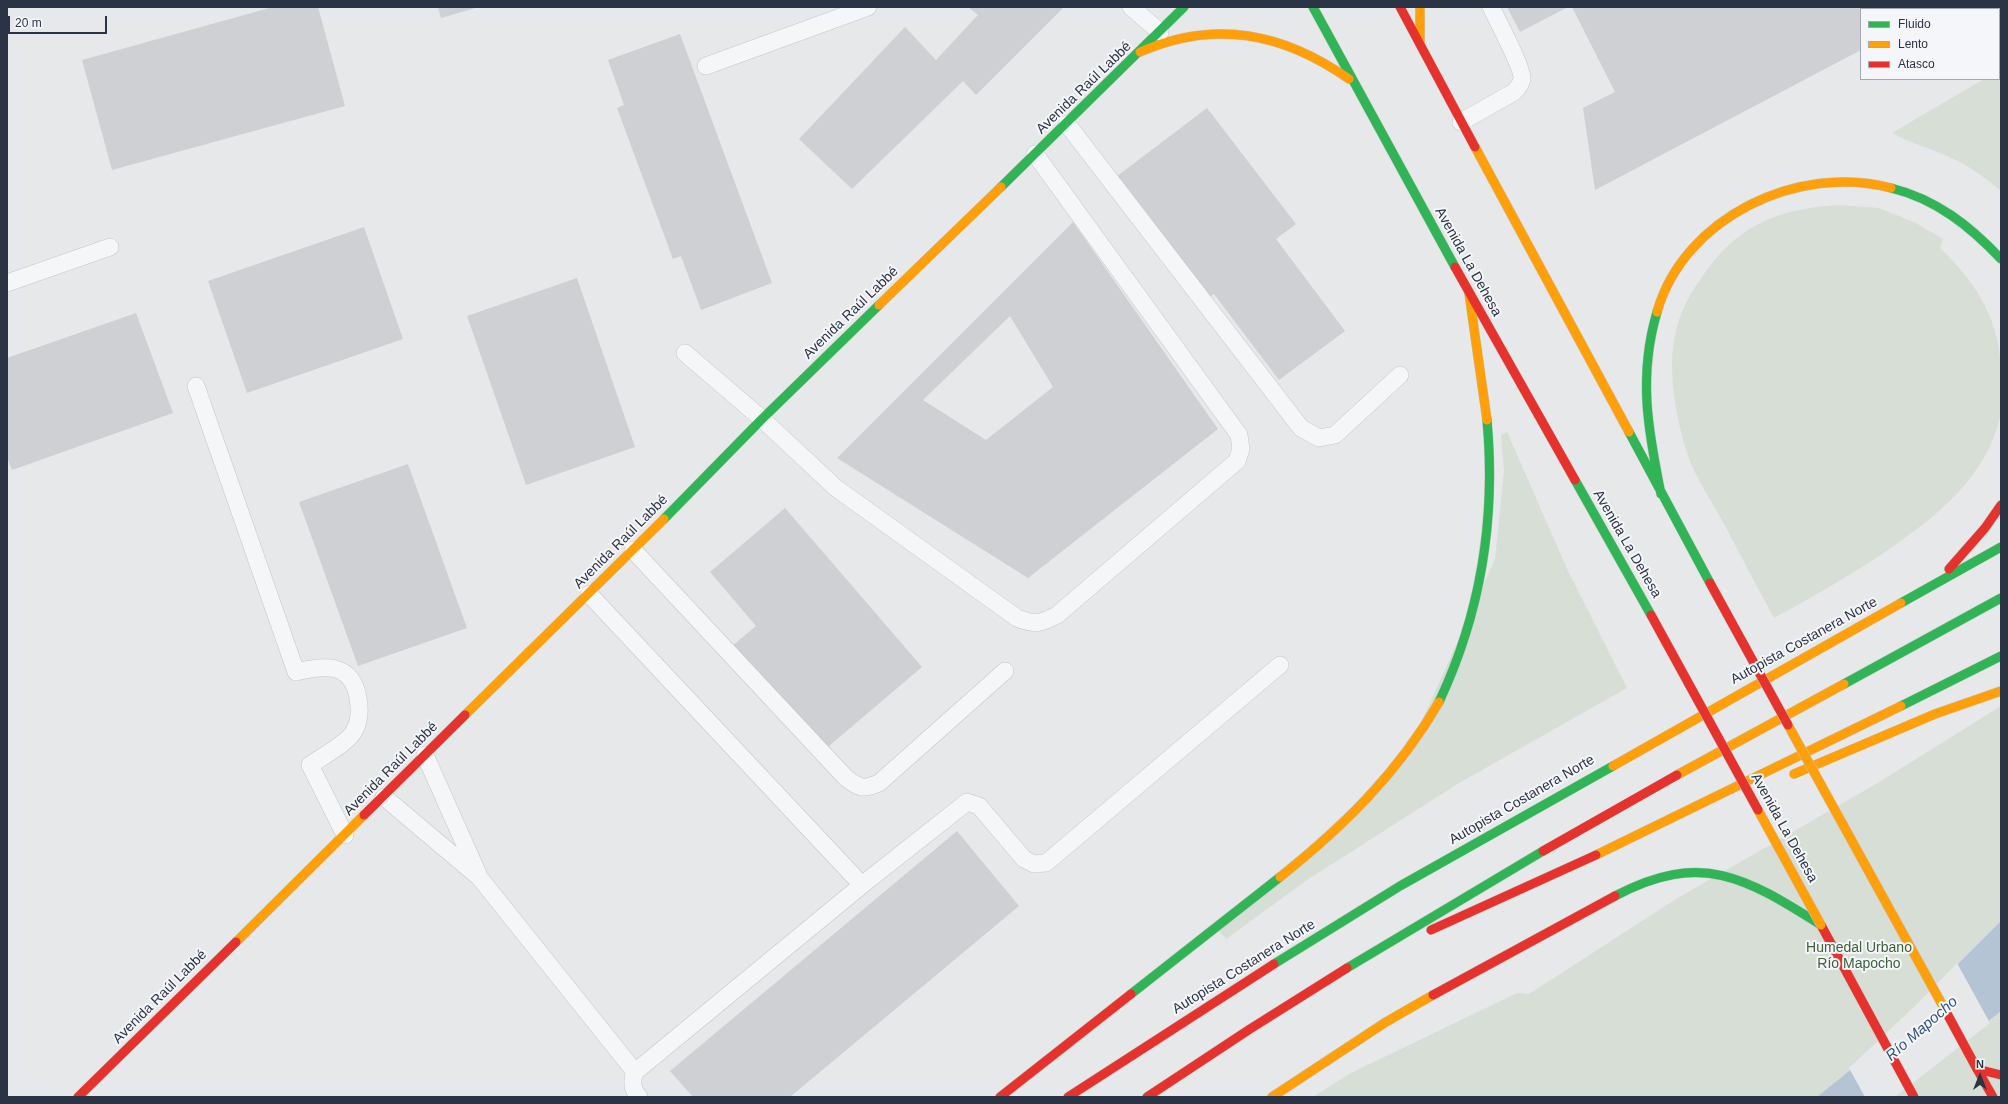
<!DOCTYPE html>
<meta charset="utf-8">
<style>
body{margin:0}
#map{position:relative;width:2008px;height:1104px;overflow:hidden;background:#e6e8ea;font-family:Helvetica,sans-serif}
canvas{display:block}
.frame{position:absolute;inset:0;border:8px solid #2b3445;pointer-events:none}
.legend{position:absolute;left:1860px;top:8px;width:140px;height:72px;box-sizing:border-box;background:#f4f6f9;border:1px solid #a4a8b1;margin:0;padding:5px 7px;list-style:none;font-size:12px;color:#2b3445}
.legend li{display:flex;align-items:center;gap:8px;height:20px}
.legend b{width:20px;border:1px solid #a4a8b1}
.north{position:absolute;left:1960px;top:1056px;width:40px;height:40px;-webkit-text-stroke:3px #f4f6f9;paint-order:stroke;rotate:0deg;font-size:11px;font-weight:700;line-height:16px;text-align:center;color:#2b3445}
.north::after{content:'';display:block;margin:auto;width:14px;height:18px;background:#2b3445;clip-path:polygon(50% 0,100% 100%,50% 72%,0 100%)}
.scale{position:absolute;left:8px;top:16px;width:99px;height:18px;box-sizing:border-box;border:2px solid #2b3445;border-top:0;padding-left:5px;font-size:12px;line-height:14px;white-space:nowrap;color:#2b3445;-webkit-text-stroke:3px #f4f6f9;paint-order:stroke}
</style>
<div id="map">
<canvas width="2008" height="1104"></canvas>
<div class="frame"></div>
<ul class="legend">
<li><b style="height:5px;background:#30b455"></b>Fluido</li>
<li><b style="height:5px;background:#ff9f0a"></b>Lento</li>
<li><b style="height:5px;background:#e5322d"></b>Atasco</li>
</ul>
<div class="north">N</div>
<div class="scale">20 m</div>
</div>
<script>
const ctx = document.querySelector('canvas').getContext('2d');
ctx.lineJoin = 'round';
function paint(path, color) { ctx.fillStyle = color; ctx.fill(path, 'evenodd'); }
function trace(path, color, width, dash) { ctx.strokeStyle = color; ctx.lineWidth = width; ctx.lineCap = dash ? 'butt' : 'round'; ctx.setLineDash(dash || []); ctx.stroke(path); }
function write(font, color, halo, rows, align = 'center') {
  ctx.font = font + ' Helvetica,sans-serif'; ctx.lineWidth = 4; ctx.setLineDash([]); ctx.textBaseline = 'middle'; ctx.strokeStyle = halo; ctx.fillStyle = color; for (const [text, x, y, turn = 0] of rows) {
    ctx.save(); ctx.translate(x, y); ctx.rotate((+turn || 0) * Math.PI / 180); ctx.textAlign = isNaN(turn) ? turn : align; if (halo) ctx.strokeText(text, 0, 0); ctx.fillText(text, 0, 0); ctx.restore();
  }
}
const green = new Path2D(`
 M2001 69V191C1986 178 1968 165 1949 157 1930 148 1910 143 1892 133L1984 79H1999V70Z
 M1840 205 1879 208 1916 223 1943 239 1940 248C1977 283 2001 322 2001 374 2001 388 2003 404 2000 417 1986 477 1939 514 1891 548 1853 574 1814 596 1774 618 1757 587 1741 556 1724 524 1714 505 1701 486 1692 466 1676 426 1664 361 1679 320 1685 302 1695 286 1707 270 1742 222 1783 208 1840 205Z
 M1507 432 1568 571 1627 688 1459 783 1307 880 1226 939 1218 930 1404 760 1495 559 1504 471 1501 435Z
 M2001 706V1095L1998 1097H1313L1349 1074 1517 993 1529 994 1676 899 1876 784Z`);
const water = new Path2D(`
 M2001 921V1011L1892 1097H1817L1858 1064Z`);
const pier = new Path2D(`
 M1957 963 1990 1023 1895 1097H1865L1849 1068 1918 1003Z`);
const building = new Path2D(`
 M273 7H318L345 106 112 170 82 60Z
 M438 7H479L441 18Z
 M968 7H1064L976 95 963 81 852 189 799 139 905 27 936 60 978 15Z
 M1507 7H1568L1520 32Z
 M1572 7H1940V8L1861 9V50L1595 190 1583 108 1615 92Z
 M680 34 772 283 701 310 681 256 673 259 617 108 624 105 608 60Z
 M1207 108 1296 224 1276 239 1345 331 1279 380 1214 294 1205 301 1112 180Z
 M1073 222 1218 429 1028 578 837 458ZM1010 316 1053 387 986 440 923 400Z
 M364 227 403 339 247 393 208 281Z
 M577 278 635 447 526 485 467 316Z
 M136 313 173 413 12 470 7 458V358Z
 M408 464 467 628 358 666 299 502Z
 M785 508 922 667 822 752 732 646 756 626 710 572Z
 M957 831 1019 906 790 1097H693L670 1071Z`);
const lane = new Path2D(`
 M1131 7 1160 32
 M706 66 868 7
 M1461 122 1514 92C1518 88 1521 84 1522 79 1523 68 1497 20 1491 7
 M1067 124 1301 428 1319 438 1335 435 1400 375
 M7 283 110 247
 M685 353 762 419 836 488 1017 618C1035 625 1040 624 1057 615L1237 461 1241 449 1239 435 1035 154
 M196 386 296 672C324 665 352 662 358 698 360 709 360 721 354 731 349 742 320 758 310 765L345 835
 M633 550 846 778C859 788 863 790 879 783L1005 671
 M589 594 862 885
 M425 755 478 874
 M384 797 479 877 635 1072
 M639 1097C632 1089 631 1082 635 1072L862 885 967 802 979 806 1024 859 1034 864 1046 863 1280 665`);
const fast = new Path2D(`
 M1313 7 1455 267
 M1001 187 1184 7
 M1891 188C1936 199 1970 226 2001 259
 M1657 312C1638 376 1648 430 1661 494
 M1629 432 1710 583
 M1575 480 1651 615
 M664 519 762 419 879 305
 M1901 603 2001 547
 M1844 684 2001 598
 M1439 702C1481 613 1496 518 1487 420
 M1901 706 2001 656
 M1615 896C1702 850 1746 878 1821 925
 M1274 964 1400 886 1613 766
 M1347 968 1543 851
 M1131 994 1280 877`);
const slow = new Path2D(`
 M1420 7V43
 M1140 52C1215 19 1283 33 1349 79
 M1475 147 1629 432
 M1469 293 1487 420
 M879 305 1001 187
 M1657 312C1684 217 1799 163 1891 188
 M465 715 664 519
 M1613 766 1901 603
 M1794 774 1935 714 2001 691
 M1677 775 1844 684
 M1596 855 1901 706
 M1280 877C1344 826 1398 773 1439 702
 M236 942 364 815
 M1272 1097 1386 1022 1433 995`);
const jam = new Path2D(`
 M1400 7 1475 147
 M1455 267 1575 480
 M1949 569 1985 528 2001 505
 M364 815 465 715
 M1543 851 1677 775
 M1821 925 1914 1097
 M1431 930 1596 855
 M1433 995 1615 896
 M1977 1069 1993 1097
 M1977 1069 2001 1075
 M78 1097 236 942
 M1000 1097 1131 994
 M1068 1097 1274 964
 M1147 1097 1250 1029 1347 968`);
const slowBridge = new Path2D(`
 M1788 725 1944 1008
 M1758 810 1821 925`);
const jamBridge = new Path2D(`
 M1710 583 1788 725
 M1651 615 1758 810
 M1944 1008 1977 1069`);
const streetNames = [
 ["Avenida Raúl Labbé",1084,88,-44],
 ["Avenida La Dehesa",1468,262,61],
 ["Avenida Raúl Labbé",851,313,-44],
 ["Avenida Raúl Labbé",621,542,-45],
 ["Avenida La Dehesa",1627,544,60],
 ["Autopista Costanera Norte",1804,641,-29],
 ["Avenida Raúl Labbé",391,769,-45],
 ["Autopista Costanera Norte",1522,800,-30],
 ["Avenida La Dehesa",1784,828,61],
 ["Autopista Costanera Norte",1244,967,-32],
 ["Avenida Raúl Labbé",160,997,-45]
];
const parkNames = [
 ["Humedal Urbano",1859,948],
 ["Río Mapocho",1859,964]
];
const waterNames = [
 ["Río Mapocho",1922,1029,-41]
];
paint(green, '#d6ded6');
paint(water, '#b4c4d5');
paint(pier, '#e6e8ea');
paint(building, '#ced0d3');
trace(lane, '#c4c6c8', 18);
trace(fast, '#c4c6c8', 10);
trace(slow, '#c4c6c8', 10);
trace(jam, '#c4c6c8', 10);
trace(lane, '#f5f6f7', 17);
trace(fast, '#30b455', 9);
trace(slow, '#ff9f0a', 9);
trace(jam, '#e5322d', 9);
trace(slowBridge, '#c2c5c8', 10, []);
trace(jamBridge, '#c2c5c8', 10, []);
trace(slowBridge, '#ff9f0a', 9);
trace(jamBridge, '#e5322d', 9);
write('14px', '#2b3445', '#f4f6f9', streetNames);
write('14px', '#3f6138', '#f4f6f9', parkNames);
write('italic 15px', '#34527a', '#f4f6f9', waterNames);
</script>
